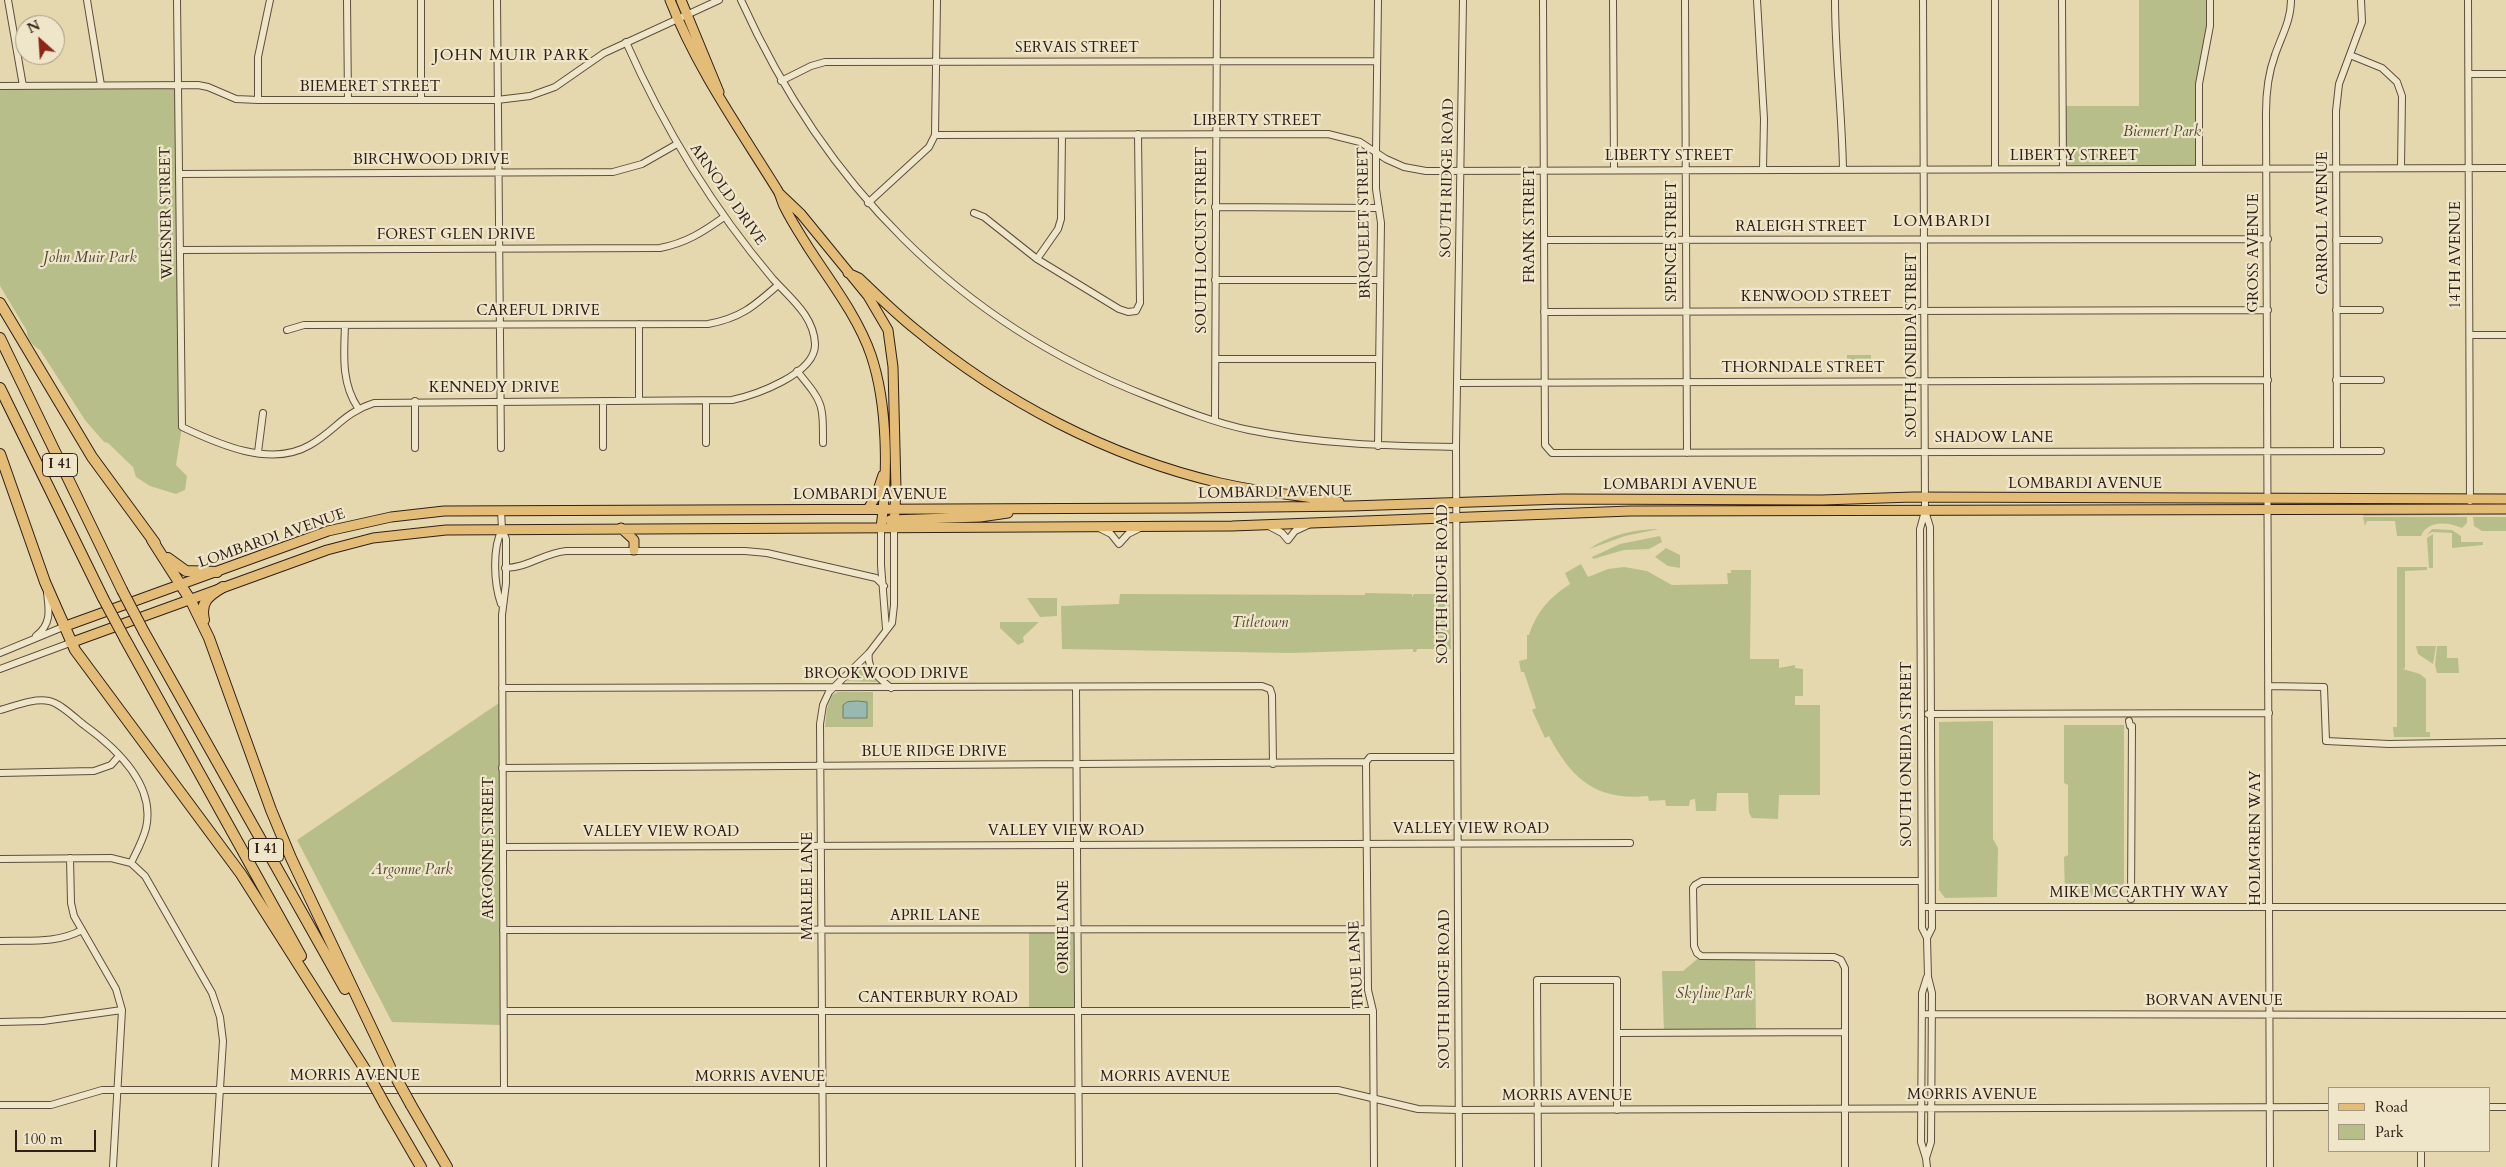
<!DOCTYPE html>
<style>
body{margin:0}
#map{position:relative;width:2506px;height:1167px;overflow:hidden;background:#e6d8ae;font-family:Cardo,serif}
canvas{display:block}
.legend{position:absolute;left:2328px;top:1087px;width:162px;height:65px;box-sizing:border-box;background:#efe6ca;border:1px solid #a39783;margin:0;padding:6px 9px;list-style:none;font-size:15px;color:#302019}
.legend li{display:flex;align-items:center;gap:10px;height:25px}
.legend b{width:25px;border:1px solid #a39783}
.north{position:absolute;left:15px;top:15px;width:50px;height:50px;box-sizing:border-box;background:#efe6ca;border:1px solid #a39783;border-radius:50%;rotate:334deg;font-size:14px;font-weight:700;line-height:20px;text-align:center;color:#302019}
.north::after{content:'';display:block;margin:auto;width:18px;height:22px;background:#8f2418;clip-path:polygon(50% 0,100% 100%,50% 72%,0 100%)}
.scale{position:absolute;left:15px;top:1130px;width:81px;height:22px;box-sizing:border-box;border:2px solid #302019;border-top:0;padding-left:6px;font-size:15px;line-height:18px;white-space:nowrap;color:#302019;-webkit-text-stroke:4px #efe6ca;paint-order:stroke}
</style>
<div id="map">
<canvas width="2506" height="1167"></canvas>
<ul class="legend">
<li><b style="height:6px;background:#e3bc77"></b>Road</li>
<li><b style="height:14px;background:#b7be89"></b>Park</li>
</ul>
<div class="north">N</div>
<div class="scale">100 m</div>
</div>
<script>
const ctx = document.querySelector('canvas').getContext('2d');
ctx.lineJoin = 'round';
function paint(path, color) { ctx.fillStyle = color; ctx.fill(path, 'evenodd'); }
function trace(path, color, width, dash) { ctx.strokeStyle = color; ctx.lineWidth = width; ctx.lineCap = dash ? 'butt' : 'round'; ctx.setLineDash(dash || []); ctx.stroke(path); }
function write(font, color, halo, rows, align = 'center') {
  ctx.font = font + ' Cardo,serif'; ctx.lineWidth = 4.5; ctx.setLineDash([]); ctx.textBaseline = 'middle'; ctx.strokeStyle = halo; ctx.fillStyle = color; for (const [text, x, y, turn = 0] of rows) {
    ctx.save(); ctx.translate(x, y); ctx.rotate((+turn || 0) * Math.PI / 180); ctx.textAlign = isNaN(turn) ? turn : align; if (halo) ctx.strokeText(text, 0, 0); ctx.fillText(text, 0, 0); ctx.restore();
  }
}
const green = new Path2D(`
 M2139 0H2210V26L2199 84V169H2063V106H2139Z
 M178 85 182 427 176 465 187 476 185 490 176 494 150 486 136 477 133 467 108 443 104 442 85 420 40 350C34 347 26 338 27 331L0 286V86Z
 M1847 355H1871V374L1847 373Z
 M2364 513H2459V515L2363 516Z
 M2363 517H2467V523L2462 528C2448 522 2428 520 2421 536H2397L2395 521H2367L2365 526Z
 M2473 517H2506V531H2482L2474 526Z
 M1659 529 1625 536 1589 549C1610 535 1634 529 1659 529Z
 M2432 529 2452 530 2461 536V542H2483V545L2452 548V533L2432 532 2427 535Z
 M2433 534V568H2429L2427 538Z
 M1660 536 1662 542 1649 549 1624 550 1593 559 1592 557 1620 544Z
 M1666 548 1680 555V568L1668 566 1655 557Z
 M1581 564 1588 577 1608 569 1624 567 1647 571 1672 585 1728 584 1727 573H1731V570H1751L1750 659H1779V668L1795 665V668L1803 669V696H1795V705H1820V795H1779L1778 819 1752 818 1749 813 1748 793H1717L1716 811H1696L1695 799 1690 800 1689 806H1666L1665 800 1649 801 1648 796C1597 801 1572 780 1549 736L1545 738 1532 710 1536 708 1524 672H1521L1519 661 1527 659V635H1529C1536 612 1550 597 1570 584L1565 573Z
 M2397 567H2427V570L2405 571V668L2403 669 2420 674 2426 679V732H2430V737H2394L2393 727H2397Z
 M1365 593 1412 594V597L1414 594H1450L1451 649H1417L1416 652H1413V649L1291 653 1062 649 1061 606 1119 604 1120 594 1365 595Z
 M1027 598H1057V616L1040 617Z
 M1000 622H1039L1023 637 1024 642 1018 645 1000 628Z
 M2416 646H2436L2433 664 2418 654Z
 M2437 646H2447V658H2458L2459 673H2437L2435 665Z
 M865 665 877 682 847 681V678Z
 M838 692H873V727H825L827 709 832 695Z
 M502 701 500 1025 392 1022 297 840Z
 M1993 721V839L1998 848 1997 897 1945 898 1939 890V722Z
 M2064 725H2124V898H2065L2064 857 2068 855V785L2064 783Z
 M1029 930H1078V1012L1029 1011Z
 M1701 956 1755 957 1756 1032 1664 1033 1662 971H1683Z`);
const water = new Path2D(`
 M857 701 867 702V718H843V705L847 702Z`);
const minor = new Path2D(`
 M8 0 23 86
 M87 0 101 85
 M177 0 182 427C218 444 271 468 310 445 336 430 343 413 374 403L732 400C755 395 816 374 815 344 814 316 790 298 773 279 712 207 664 128 626 42
 M347 0 348 100
 M421 0V100
 M497 0 501 448
 M741 0C824 184 957 322 1147 396 1180 409 1215 423 1249 430 1318 444 1386 446 1456 447
 M1543 0 1545 445 1552 453 2381 451
 M1613 0 1614 170
 M1685 0 1687 453
 M1757 0 1764 119 1763 169
 M1835 0C1835 56 1842 112 1843 169
 M1923 0 1925 511 1930 527 1932 928 1927 938
 M1995 0V169
 M2062 0 2063 169
 M2468 0 2470 501
 M2350 55 2382 68 2397 82 2402 96 2401 168
 M2469 74H2506
 M781 81 811 66 825 62 1377 61
 M0 86 198 85 208 87 236 99 258 100H497L530 96 555 87 604 53 719 0
 M258 100V57L270 0
 M935 135 937 0
 M2199 169V84L2210 26V0
 M179 174 613 172 642 164 677 144
 M868 203 929 147 935 135 1328 134 1360 142 1386 159 1404 167 1426 171 2506 168
 M1215 207 1379 208
 M974 213 984 217 1037 259 1119 309 1128 312 1136 311 1140 303 1138 134
 M1544 240 2268 239
 M2336 240H2379
 M180 250 660 248C686 243 703 232 724 217
 M1037 259 1058 229 1061 219 1062 135
 M1215 280H1380
 M2336 310H2380
 M1544 312 2268 310
 M639 324V401
 M345 325C344 354 341 383 358 408
 M287 330 304 325 708 324C741 318 754 306 778 285
 M2470 335H2506
 M1216 359H1379
 M797 371C823 403 823 402 823 443
 M2336 380H2381
 M1458 383 2268 380
 M415 401V448
 M603 401V447
 M706 401V443
 M1215 420 1217 0
 M1378 446 1381 223 1376 189V152L1378 0
 M2337 451 2336 111 2339 84 2362 22 2361 0
 M258 452 263 413
 M501 510 502 529 506 539V583L502 615 504 1090
 M1925 511 1920 529 1922 928 1927 938 1928 977 1932 993 1931 1142 1926 1158
 M1267 525 1282 533 1288 540 1295 531 1308 525
 M1097 527 1111 534 1119 544 1128 534 1140 528
 M881 528V565L886 629
 M505 568C527 568 544 553 566 551H745L767 553 876 578 884 586
 M501 604C494 584 492 549 502 529
 M36 636C52 624 49 609 47 593
 M0 653 63 627
 M869 653C866 669 880 679 891 688
 M0 669 70 643
 M2269 686 2324 687 2326 741 2389 744 2506 742
 M1076 687 1079 1167
 M502 688 1262 686 1270 689 1272 695 1273 764
 M0 710C15 706 33 698 49 701 60 703 75 718 84 725 116 748 156 784 146 828 143 840 137 851 131 863
 M1928 714 2269 713
 M2129 721 2130 726H2132L2131 899
 M1366 762 1368 990 1373 1011 1374 1167
 M1366 762 1370 757H1457
 M502 768 1366 762
 M0 773 94 771 111 765 119 756
 M503 847 1630 843
 M70 858 71 903 74 916 116 989 122 1010 113 1167
 M0 859 111 858 131 863 145 876 212 993 220 1017 223 1041 215 1167
 M1922 907H2506
 M503 930 1367 929
 M0 941C29 940 56 944 82 930
 M504 1011H1373
 M1922 1014 2506 1015
 M0 1022 43 1021 122 1010
 M1617 1033 1845 1032
 M0 1105H51L102 1090H1338L1418 1109 1459 1110 2330 1107
 M2490 1107H2506
 M2421 1151V1167
 M823 1167 820 724 823 705 829 692 869 653 892 623 894 605V528
 M1459 1167 1456 447 1463 0
 M1538 1167 1537 980H1617V1110
 M1845 1167V968L1841 960 1834 957 1701 956 1697 953 1694 946 1693 888 1695 885 1702 881H1921
 M1927 1167 1926 1158 1921 1142 1922 993 1927 977
 M2270 1167 2266 113C2266 93 2268 74 2275 55 2281 37 2291 21 2291 0`);
const major = new Path2D(`
 M670 0C697 69 739 128 778 191 781 196 782 203 785 208 792 222 800 234 808 247 830 281 858 317 871 355 888 405 888 475 881 528
 M681 0 719 92
 M780 194 801 214 868 296 888 330 893 367 896 489 894 528
 M848 273 859 278C877 295 895 313 915 329 1002 401 1108 457 1220 483 1259 492 1299 495 1339 502
 M868 509 876 496 883 475
 M890 520 980 517 1008 513
 M621 528 634 540V550
 M63 627 328 531 391 517 444 511 1190 508 1351 506 1563 499 1822 500 1913 497 2506 499
 M70 643 327 550 373 538 446 530 1232 526 1630 511 2506 509`);
const highway = new Path2D(`
 M0 303 92 457 155 543
 M0 338 122 590
 M0 388 103 598
 M0 454 45 582 75 650 241 874 368 1074
 M152 540 191 601 209 638 271 810 291 858 390 1067
 M168 558 186 571 217 572
 M204 620C200 602 208 596 223 587
 M144 632 345 989
 M125 639 301 956
 M385 1105 421 1167
 M411 1105 447 1167`);
const highwayBridge = new Path2D(`
 M122 590 144 632
 M103 598 125 639
 M368 1074 385 1105
 M394 1074 411 1105`);
const shields = [
 [60,465,35],
 [266,850,35]
];
const shieldNames = [
 ["I 41",60,465],
 ["I 41",266,850]
];
const streetNames = [
 ["SERVAIS STREET",1077,49],
 ["BIEMERET STREET",370,88],
 ["LIBERTY STREET",1257,122],
 ["LIBERTY STREET",1669,157],
 ["LIBERTY STREET",2074,157],
 ["BIRCHWOOD DRIVE",431,161],
 ["SOUTH RIDGE ROAD",1448,178,-89],
 ["ARNOLD DRIVE",727,195,55],
 ["WIESNER STREET",167,213,-91],
 ["BRIQUELET STREET",1365,223,-91],
 ["CARROLL AVENUE",2324,223,-90],
 ["FRANK STREET",1531,225,-90],
 ["RALEIGH STREET",1801,228],
 ["FOREST GLEN DRIVE",456,236],
 ["SOUTH LOCUST STREET",1203,240,-90],
 ["SPENCE STREET",1673,241,-90],
 ["GROSS AVENUE",2255,253,-90],
 ["14TH AVENUE",2457,255,-90],
 ["KENWOOD STREET",1816,298],
 ["CAREFUL DRIVE",538,312],
 ["SOUTH ONEIDA STREET",1913,345,-90],
 ["THORNDALE STREET",1803,369],
 ["KENNEDY DRIVE",494,389],
 ["SHADOW LANE",1994,439],
 ["LOMBARDI AVENUE",2085,485],
 ["LOMBARDI AVENUE",1680,486],
 ["LOMBARDI AVENUE",1275,493,-1],
 ["LOMBARDI AVENUE",870,496],
 ["LOMBARDI AVENUE",272,539,-19],
 ["SOUTH RIDGE ROAD",1444,584,-90],
 ["BROOKWOOD DRIVE",886,675],
 ["BLUE RIDGE DRIVE",934,753],
 ["SOUTH ONEIDA STREET",1908,754,-90],
 ["VALLEY VIEW ROAD",1471,830],
 ["VALLEY VIEW ROAD",1066,832],
 ["VALLEY VIEW ROAD",661,833],
 ["HOLMGREN WAY",2257,838,-90],
 ["ARGONNE STREET",490,848,-90],
 ["MARLEE LANE",809,886,-90],
 ["MIKE MCCARTHY WAY",2139,894],
 ["APRIL LANE",935,917],
 ["ORRIE LANE",1065,927,-90],
 ["TRUE LANE",1357,965,-93],
 ["SOUTH RIDGE ROAD",1446,989,-90],
 ["CANTERBURY ROAD",938,999],
 ["BORVAN AVENUE",2214,1002],
 ["MORRIS AVENUE",355,1077],
 ["MORRIS AVENUE",760,1078],
 ["MORRIS AVENUE",1165,1078],
 ["MORRIS AVENUE",1972,1096],
 ["MORRIS AVENUE",1567,1097]
];
const parkNames = [
 ["Biemert Park",2162,133],
 ["John Muir Park",90,259],
 ["Titletown",1260,624],
 ["Argonne Park",412,871],
 ["Skyline Park",1714,995]
];
const neighbourhoodNames = [
 ["JOHN MUIR PARK",512,56],
 ["LOMBARDI",1942,222]
];
paint(green, '#b7be89');
paint(water, '#97b9af');
trace(water, '#6e7c73', 1);
trace(minor, '#5e4e3e', 8);
trace(major, '#302019', 11);
trace(highway, '#302019', 12);
trace(minor, '#efe6ca', 6);
trace(major, '#e3bc77', 9);
trace(highway, '#e3bc77', 10);
trace(highwayBridge, '#302019', 12, []);
trace(highwayBridge, '#e3bc77', 10);
for (const [x, y, w] of shields) { const box = new Path2D(); box.roundRect(x - w / 2, y - 11.5, w, 23, 4); ctx.fillStyle = '#efe6ca'; ctx.fill(box); trace(box, '#302019', 1); }
write('bold 14px', '#302019', null, shieldNames);
write('15px', '#302019', '#efe6ca', streetNames);
write('italic 15px', '#524835', '#efe6ca', parkNames);
ctx.letterSpacing = '1px';
write('16px', '#302019', '#efe6ca', neighbourhoodNames);
ctx.letterSpacing = '0px';
</script>
